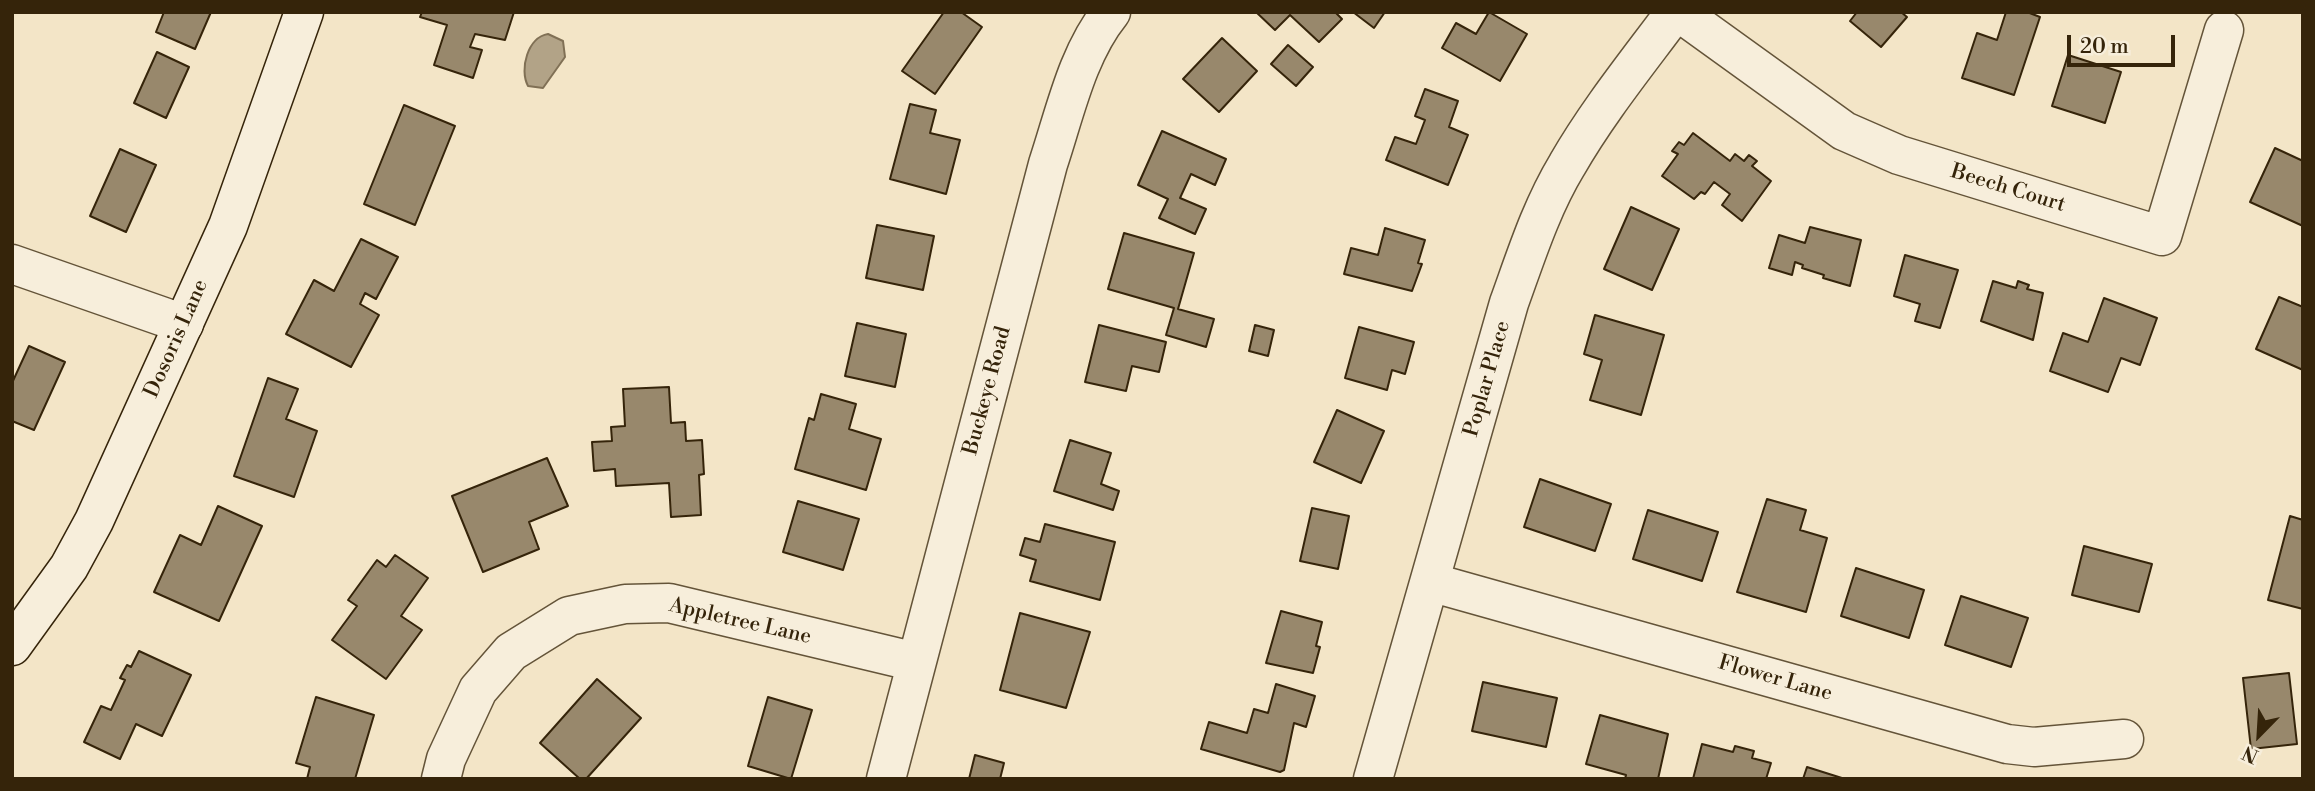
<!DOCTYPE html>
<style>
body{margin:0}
#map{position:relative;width:2315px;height:791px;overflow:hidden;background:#f3e5c7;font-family:"Libre Bodoni",serif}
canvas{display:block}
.frame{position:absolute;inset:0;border:14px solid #35240a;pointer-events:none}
.north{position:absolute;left:2224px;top:700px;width:70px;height:70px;-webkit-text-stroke:5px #f7eedb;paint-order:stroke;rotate:204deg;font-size:19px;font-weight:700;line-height:28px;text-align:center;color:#35240a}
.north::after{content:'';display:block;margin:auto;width:24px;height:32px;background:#35240a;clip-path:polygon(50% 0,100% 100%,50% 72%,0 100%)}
.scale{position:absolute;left:2067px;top:35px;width:108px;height:32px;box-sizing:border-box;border:4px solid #35240a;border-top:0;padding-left:9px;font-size:21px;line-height:24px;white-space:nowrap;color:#35240a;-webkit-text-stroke:5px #f7eedb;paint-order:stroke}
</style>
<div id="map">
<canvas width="2315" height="791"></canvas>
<div class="frame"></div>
<div class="north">N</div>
<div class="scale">20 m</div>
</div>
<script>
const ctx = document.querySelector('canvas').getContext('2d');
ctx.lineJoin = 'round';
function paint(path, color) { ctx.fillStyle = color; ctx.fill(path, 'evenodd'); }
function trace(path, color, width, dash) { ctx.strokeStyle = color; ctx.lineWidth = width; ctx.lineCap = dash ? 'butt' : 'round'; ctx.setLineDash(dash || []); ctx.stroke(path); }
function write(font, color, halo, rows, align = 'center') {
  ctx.font = font + ' "Libre Bodoni",serif'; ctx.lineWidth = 7; ctx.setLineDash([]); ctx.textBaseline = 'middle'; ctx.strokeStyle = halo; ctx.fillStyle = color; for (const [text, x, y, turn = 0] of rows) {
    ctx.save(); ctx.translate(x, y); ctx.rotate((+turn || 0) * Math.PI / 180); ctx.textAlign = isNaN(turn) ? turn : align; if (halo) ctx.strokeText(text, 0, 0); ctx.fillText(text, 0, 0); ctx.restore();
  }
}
const water = new Path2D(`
 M548 34 563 41 565 57 543 88 528 86C519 69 528 37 548 34Z`);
const building = new Path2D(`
 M164 12H211L195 49 156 32Z
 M422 12H514L505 40 475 34 470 47 482 50 473 78 434 65 447 25 420 17Z
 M944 12H961L982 27 935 94 902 71Z
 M1256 12H1335L1342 19 1319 42 1290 15 1275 30Z
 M1353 12H1385L1374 28Z
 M1489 12 1527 34 1500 81 1442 48 1456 23 1476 34Z
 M1857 12H1901L1907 17 1881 47 1850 21Z
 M2006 12H2027L2040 17 2014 95 1962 78 1977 33 1997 40Z
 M1222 38 1257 71 1219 112 1183 79Z
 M1288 45 1313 67 1296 86 1271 64Z
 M157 52 189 67 166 118 134 103Z
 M2068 55 2121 72 2105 123 2052 106Z
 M1425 89 1458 101 1449 127 1468 135 1448 185 1386 160 1395 137 1416 144 1425 120 1415 116Z
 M910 104 936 110 930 133 960 140 946 194 890 179Z
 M404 105 455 126 415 225 364 204Z
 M1162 131 1226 159 1215 185 1191 174 1180 198 1206 209 1195 234 1159 218 1168 199 1138 185Z
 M1693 133 1730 161 1735 154 1744 161 1749 155 1757 161 1752 166 1771 181 1742 221 1722 205 1730 194 1714 182 1705 194 1701 192 1694 199 1662 176 1678 154 1672 151 1679 142 1684 145Z
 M2275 148 2303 161V226L2250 202Z
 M120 149 156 165 126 232 90 216Z
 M1631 207 1679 229 1652 290 1604 269Z
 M877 225 934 236 923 290 866 278Z
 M1810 227 1861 240 1850 286 1823 278 1824 275 1802 268 1803 265 1795 262 1792 275 1769 268 1779 235 1805 243Z
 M1385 228 1425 240 1418 263 1422 264 1412 291 1344 274 1351 248 1378 255Z
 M1124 233 1194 253 1178 309 1214 319 1206 347 1166 335 1174 308 1108 289Z
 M361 239 398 257 376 299 365 293 360 304 379 315 351 367 286 334 314 280 334 291Z
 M1905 255 1958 270 1940 328 1915 321 1920 304 1894 296Z
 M1993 281 2016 288 2018 281 2029 285 2027 289 2043 293 2033 340 1981 321Z
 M2279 297 2303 307V370L2256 349Z
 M2104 298 2157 318 2140 365 2121 358 2108 392 2050 371 2063 333 2088 342Z
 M1595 315 1664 335 1641 415 1590 400 1602 360 1584 354Z
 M857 323 906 334 895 387 845 376Z
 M1099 325 1166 342 1159 372 1132 366 1126 391 1085 382Z
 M1255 325 1274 330 1268 356 1249 351Z
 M1359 327 1414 342 1405 374 1392 370 1387 390 1345 378Z
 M29 346 65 362 34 430 12 421V383Z
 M268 378 298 389 286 419 317 431 294 497 234 476Z
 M669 387 671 423 685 422 686 441 702 440 704 474 699 475 701 515 671 517 669 483 616 486 615 469 594 471 592 442 612 441 611 427 625 426 623 389Z
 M821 394 856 404 849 429 881 439 866 490 795 469 809 418 814 420Z
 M1337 410 1384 431 1361 483 1314 462Z
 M1070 440 1111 453 1101 484 1119 491 1113 510 1054 491Z
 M547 458 568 506 529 522 539 549 483 572 452 496Z
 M1540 479 1611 504 1595 551 1524 527Z
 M1767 499 1806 510 1800 530 1827 538 1806 612 1737 592Z
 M798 501 859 519 843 570 783 552Z
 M218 506 262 526 219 621 154 592 180 535 201 545Z
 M1312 508 1349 516 1338 569 1300 561Z
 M1648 510 1718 532 1702 581 1633 559Z
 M2290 516 2303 520V609L2268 600Z
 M1045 524 1115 542 1100 600 1030 581 1036 560 1020 555 1025 538 1040 542Z
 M2084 546 2152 564 2139 612 2072 595Z
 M395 555 428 578 401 616 422 630 386 679 332 640 357 606 348 600 377 560 386 567Z
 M1856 568 1924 590 1909 638 1841 616Z
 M1961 596 2028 618 2011 667 1945 645Z
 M1281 611 1322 622 1316 646 1320 647 1313 673 1266 663Z
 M1020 613 1090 632 1066 708 1000 690Z
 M139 651 191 675 162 736 136 724 120 759 84 742 101 706 111 710 125 680 120 678 127 665 131 667Z
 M2289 673 2297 744 2251 749 2243 678Z
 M597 679 641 718 586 779H580L540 743Z
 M1483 682 1557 698 1546 747 1472 731Z
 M1276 684 1315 696 1306 727 1294 723 1284 770 1280 772 1201 749 1209 722 1247 733 1254 709 1268 713Z
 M316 697 374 715 355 779H307L310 767 296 763Z
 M768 697 812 710 791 779 748 766Z
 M1600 715 1668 734 1658 779H1625L1626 775 1586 764Z
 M1702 744 1733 752 1735 746 1754 751 1752 758 1771 763 1766 779H1693Z
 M975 755 1004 763 1000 779H969Z
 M1807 767 1845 779H1803Z`);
const street = new Path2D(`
 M1679 12 1844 131 1899 155 2162 236 2224 30
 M12 264 184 324
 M1430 582 2007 744 2034 747 2124 739
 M441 779 446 759 478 690 511 652 569 616 625 604 669 603 916 662
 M886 779 1048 164C1065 113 1077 54 1111 12
 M1373 779 1509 303C1526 256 1541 208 1567 165 1598 111 1638 62 1675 12`);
const secondary = new Path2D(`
 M12 646 69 567 94 521 228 226 304 12`);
const streetNames = [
 ["Beech Court",2008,189,17],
 ["Dosoris Lane",177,339,-66],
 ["Poplar Place",1488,379,-74],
 ["Buckeye Road",988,391,-75],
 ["Appletree Lane",740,622,13],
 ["Flower Lane",1775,679,16]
];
paint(water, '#b2a387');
trace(water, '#807055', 2);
paint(building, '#98886c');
trace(building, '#35240a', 2);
trace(street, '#645439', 41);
trace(secondary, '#35240a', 41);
trace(street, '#f7eedb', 38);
trace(secondary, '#f7eedb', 38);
write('21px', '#35240a', '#f7eedb', streetNames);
</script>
